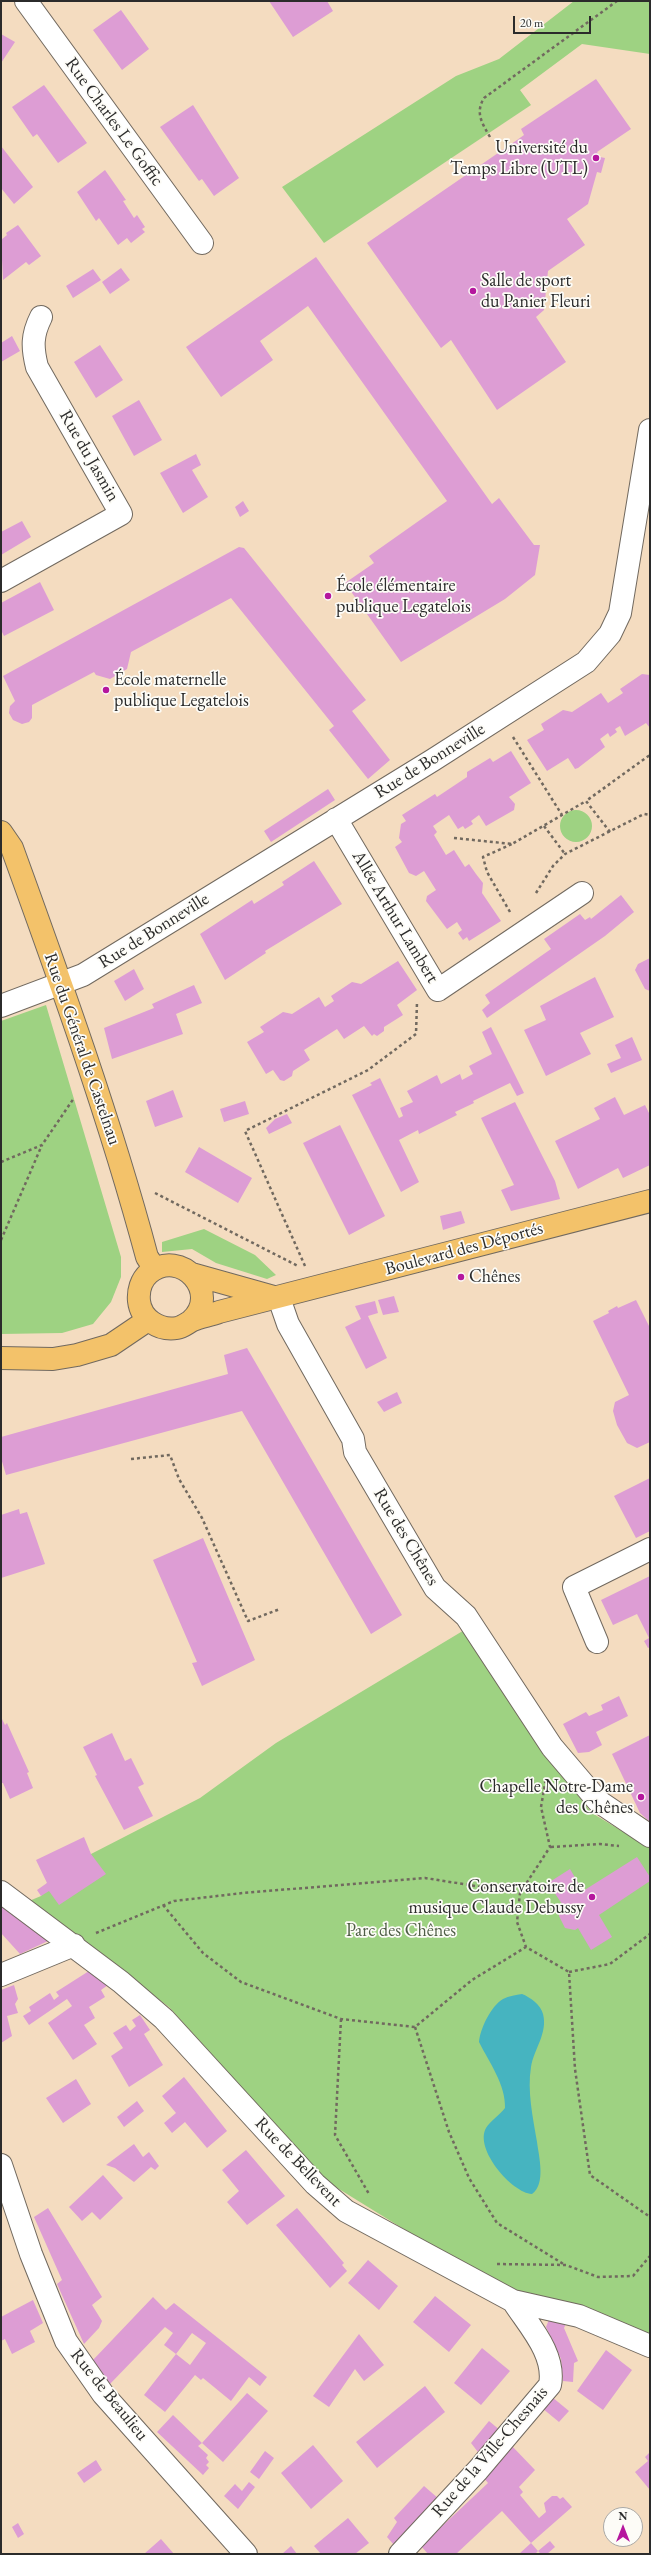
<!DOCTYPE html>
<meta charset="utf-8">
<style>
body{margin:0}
#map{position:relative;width:651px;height:2555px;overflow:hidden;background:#f4dcc0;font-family:"EB Garamond",serif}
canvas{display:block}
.frame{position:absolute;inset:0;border:2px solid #2b2b2b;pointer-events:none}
.north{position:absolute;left:603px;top:2507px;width:40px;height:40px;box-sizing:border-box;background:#fdfcf7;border:1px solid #a9a8a5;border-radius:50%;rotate:0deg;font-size:11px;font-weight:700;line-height:16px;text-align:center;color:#2b2b2b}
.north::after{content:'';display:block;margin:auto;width:14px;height:18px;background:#b5179e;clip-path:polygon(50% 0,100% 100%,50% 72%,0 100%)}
.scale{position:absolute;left:513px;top:16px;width:78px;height:18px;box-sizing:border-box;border:2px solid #2b2b2b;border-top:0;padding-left:5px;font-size:12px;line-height:14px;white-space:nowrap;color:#2b2b2b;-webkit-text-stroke:3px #fdfcf7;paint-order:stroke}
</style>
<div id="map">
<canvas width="651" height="2555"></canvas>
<div class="frame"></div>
<div class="north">N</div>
<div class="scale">20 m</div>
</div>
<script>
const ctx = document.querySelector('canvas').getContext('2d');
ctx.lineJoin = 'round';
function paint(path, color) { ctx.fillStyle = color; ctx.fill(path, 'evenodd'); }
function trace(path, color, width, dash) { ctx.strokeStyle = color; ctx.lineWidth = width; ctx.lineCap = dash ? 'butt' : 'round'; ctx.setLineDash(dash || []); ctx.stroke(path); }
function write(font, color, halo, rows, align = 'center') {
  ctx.font = font + ' "EB Garamond",serif'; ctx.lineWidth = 3.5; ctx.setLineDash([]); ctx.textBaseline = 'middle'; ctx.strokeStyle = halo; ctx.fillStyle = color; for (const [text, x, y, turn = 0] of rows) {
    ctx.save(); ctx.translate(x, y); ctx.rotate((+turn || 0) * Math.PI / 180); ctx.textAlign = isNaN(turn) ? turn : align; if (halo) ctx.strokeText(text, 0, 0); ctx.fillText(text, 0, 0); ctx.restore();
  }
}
const green = new Path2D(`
 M574 1H650V54L582 44 520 90 531 105 324 243 282 187 456 76 499 59Z
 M560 826a16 16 0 1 1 32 0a16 16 0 1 1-32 0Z
 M46 1005 121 1257V1277L111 1302 93 1324 62 1333 1 1334V1021Z
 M204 1229 255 1255 276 1275 267 1279 216 1263 192 1249 162 1252V1242Z
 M466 1629 549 1759 592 1813 650 1848V2341L511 2290 478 2275 326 2181 169 2007 29 1901 41 1896 47 1883 91 1854 200 1798 276 1743Z`);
const water = new Path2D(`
 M522 1994C530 1997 541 2005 543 2014 548 2033 534 2049 531 2067 527 2091 533 2118 537 2142 539 2157 546 2184 532 2194 512 2193 474 2149 486 2128 490 2121 500 2115 505 2108 506 2085 489 2062 479 2042 480 2029 491 2006 503 1999 509 1996 516 1995 522 1994Z`);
const building = new Path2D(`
 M269 1H327L333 11 293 37Z
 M121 10 149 49 122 70 93 30Z
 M1 34 15 42 1 63Z
 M596 79 631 129 597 152 600 157 605 158 601 173 597 172 588 204 567 219 585 245 548 271 544 310 536 317 566 362 497 410 451 340 441 348 367 243 517 140 524 135 521 129Z
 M44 85 87 143 58 163 37 134 33 137 12 107Z
 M193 105 239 178 214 196 202 179 199 181 160 127Z
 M1 146 33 187 14 204 1 188Z
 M105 170 126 200 123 201 134 218 137 215 145 227 142 229 145 232 131 243 127 238 118 245 99 218 96 221 77 192Z
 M18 225 41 256 29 265 26 262 3 280 1 240 7 235 6 233Z
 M316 257 492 504 499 498 534 545H540L535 575 505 599 401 662 345 583 374 563 369 556 447 501 308 306 260 341 273 360 221 397 186 347Z
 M121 268 130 280 110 294 102 282Z
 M93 269 101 280 73 298 66 286Z
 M12 336 20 351 1 362V343Z
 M100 345 123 380 96 398 74 362Z
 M139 400 162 440 134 456 112 416Z
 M196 454 201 465 192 470 208 497 183 513 160 473Z
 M243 501 249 511 240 517 235 507Z
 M22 521 31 537 1 555V532Z
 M239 547 244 548 366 700 352 711 390 760 368 779 329 730 334 726 231 598 131 652 127 669 110 679 96 675 94 672 32 705V718L29 722 22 724 13 720 9 713 10 706 15 701 3 676Z
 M40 582 54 610 4 636 1 630V603Z
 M642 674 650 675V728L646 723 625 736 620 726 615 729 617 732 610 737 608 733 600 739 605 747 578 768 575 769 568 758 547 771 527 740 544 730 541 724 563 710 572 712 601 693 608 703 623 693 620 689Z
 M511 751 531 783 509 797 515 804 514 810 486 826 479 815 471 821 473 824 465 829 463 826 458 829 449 815 433 826 437 832 434 835 446 855 454 850 465 867 469 864 476 874 483 883 482 893 501 921 469 941 467 937 463 940 458 933 462 930 457 922 447 929 426 901 427 896 436 890 424 871 416 876 409 873 395 847 402 842 399 838 401 824 406 821 402 815 435 794 437 797 467 777V772L490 758 493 762Z
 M328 789 335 800 271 842 264 831Z
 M314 861 342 904 265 951 266 953 225 980 200 934 252 900 254 904 284 885 282 882Z
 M621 895 634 912 605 936 487 1018 482 1010 490 1003 485 995 551 949 544 939 580 914 585 920 590 917 591 919Z
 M650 958V991L645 989 635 970 638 964Z
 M398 961 417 990 397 1005 403 1015 384 1027V1031L377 1036 374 1034 372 1036 364 1026 344 1039 337 1029 304 1050 310 1060 293 1071 292 1076 284 1081 280 1080 273 1070 266 1074 247 1042 264 1032 260 1027 283 1012 292 1014 319 997 325 1007 334 1001 331 996 352 982 361 984Z
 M134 969 144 989 125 1001 114 981Z
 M595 977 614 1017 580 1033 591 1054 546 1076 524 1030 546 1020 540 1006Z
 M194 985 202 1003 176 1014 183 1034 112 1059 104 1028 154 1008 152 1004Z
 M491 1027 524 1093 517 1096 510 1083 473 1101 474 1103 455 1112 457 1115 419 1134 418 1130 399 1140 419 1182 401 1192 352 1095 372 1085 370 1083 380 1078 399 1118 403 1116 400 1108 413 1102 407 1091 437 1075 441 1084 460 1074 462 1080 473 1074 469 1066 492 1054 482 1032Z
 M632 1037 642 1060 611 1073 607 1064 621 1058 615 1045Z
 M173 1090 183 1117 155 1127 146 1101Z
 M615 1097 624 1115 645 1105 650 1115V1165L623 1178 618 1168 578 1189 555 1141 600 1119 594 1108Z
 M245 1101 249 1114 224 1122 220 1109Z
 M515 1102 555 1181 560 1199 511 1211 501 1190 514 1185 481 1118Z
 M287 1114 292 1123 269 1134 266 1128 275 1119Z
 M340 1125 385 1216 349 1235 303 1143Z
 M199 1147 252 1178 238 1203 185 1172Z
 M461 1211 465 1223 443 1230 440 1216Z
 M394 1296 399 1312 383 1315 378 1300Z
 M636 1300 650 1328V1442L637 1448 627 1443 617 1425 613 1411 615 1402 629 1395 593 1321 609 1313 608 1311 617 1306 618 1308Z
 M375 1301 378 1313 368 1316 387 1358 366 1369 345 1327 361 1319 355 1306Z
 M247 1348 402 1615 371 1634 242 1411 6 1475 1 1458V1437L228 1374 224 1355Z
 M397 1392 402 1403 384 1412 377 1402Z
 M650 1478V1531L636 1538 614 1496Z
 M19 1509 20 1514 27 1512 45 1564 1 1578V1515Z
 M203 1538 255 1660 202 1686 192 1663 197 1662 153 1560Z
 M650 1576V1647L648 1648 644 1641 649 1638 637 1614 613 1625 601 1600Z
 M619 1696 628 1716 596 1732 602 1745 589 1752 578 1753 563 1724 586 1712 589 1716 603 1710 601 1705Z
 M1 1717 5 1725 7 1723 29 1772 27 1773 33 1788 10 1799 3 1783H1Z
 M112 1733 125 1761 131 1758 144 1784 138 1787 153 1816 124 1830 95 1776 97 1775 83 1747Z
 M650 1735V1822L640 1813 612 1754Z
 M84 1837 91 1854 106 1874 59 1905 49 1891 41 1896 37 1890 47 1883 36 1860Z
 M637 1857 650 1877V1881L599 1915 612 1937 591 1950 578 1928 575 1930 565 1928 559 1916V1906L562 1904 548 1883 570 1869 583 1891Z
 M1 1904 48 1941 20 1954 1 1933Z
 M89 1971 108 1985 101 1990 105 1997 89 2007 95 2018 84 2025 97 2044 73 2060 48 2023 72 2006 67 1999 29 2025 23 2016 31 2011 29 2007 50 1993 54 2000 59 1996 56 1992Z
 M14 1985 18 1999 15 2004 18 2013 7 2016 12 2036 1 2043V1990Z
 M140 2015 150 2030 144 2034 163 2065 129 2087 111 2056 123 2048 113 2033 126 2025 130 2031 136 2026 132 2020Z
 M184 2077 227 2131 207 2148 185 2122 172 2133 164 2123 176 2113 162 2096Z
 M76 2079 91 2104 63 2123 46 2098Z
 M137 2101 144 2111 124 2127 117 2117Z
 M134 2144 143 2157 149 2152 159 2166 155 2170 151 2167 134 2182 115 2168 106 2165Z
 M246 2150 285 2196 247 2225 227 2202 239 2191 222 2170Z
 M103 2175 123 2198 100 2220 92 2212 82 2221 69 2207Z
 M48 2208 102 2297 92 2305 102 2321 99 2328 84 2344 57 2284 62 2280 34 2217Z
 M297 2208 344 2263 342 2265 347 2271 330 2288 276 2225Z
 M368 2260 398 2286 379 2310 348 2283Z
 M435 2296 471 2325 449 2352 413 2322Z
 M153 2297 166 2310 174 2303 267 2377 260 2386 249 2377 231 2401 203 2378 201 2380 195 2375 165 2412 144 2395 176 2354 190 2365 206 2343 192 2333 176 2354 164 2345 173 2333 165 2327 110 2384 93 2360Z
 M33 2300 43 2323 30 2331 35 2342 12 2354 5 2339 1 2341V2317Z
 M550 2317 568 2319 564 2328 578 2361 574 2363 573 2382 563 2381 561 2359 546 2327Z
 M359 2334 384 2365 364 2381 355 2369 329 2407 313 2396Z
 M482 2348 510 2371 481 2405 454 2383Z
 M606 2350 632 2370 603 2410 577 2391Z
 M425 2386 445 2412 377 2468 356 2442Z
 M247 2393 268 2411 223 2462 202 2443Z
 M552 2397 569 2411 559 2422 542 2408Z
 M173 2415 202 2443 198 2446 208 2455 206 2458 209 2462 206 2465 209 2468 203 2475 157 2432Z
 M489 2421 501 2431 481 2456 471 2443Z
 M313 2445 343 2481 311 2509 281 2473Z
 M512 2446 535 2470 519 2487 523 2492 520 2495 539 2518 546 2512 544 2503 552 2496H557L560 2499 563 2497 572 2507 531 2543 538 2551 535 2554H519L531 2543 502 2511 456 2554H428L421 2546 488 2483 483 2477Z
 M265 2451 274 2458 259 2479 250 2472Z
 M650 2452V2490L635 2472 648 2461 645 2457Z
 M96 2460 102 2470 84 2483 77 2473Z
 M249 2482 255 2487 238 2509 224 2496 235 2484 242 2491Z
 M424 2486 439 2499 394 2545 387 2537 397 2522 394 2518Z
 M348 2518 369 2543 355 2554H321L314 2546Z
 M18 2523 24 2534 18 2538 12 2527Z
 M161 2539 174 2554H144Z
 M550 2541 555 2547 547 2554H541L538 2551Z
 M291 2546 297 2554H282Z`);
const path = new Path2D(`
 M490 137C482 123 475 113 484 98L617 1
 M513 737 562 815 586 801
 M544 826 565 854
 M610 832 586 801 650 755
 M454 838 512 844 562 815
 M536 893 553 866 565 854 644 814 650 815
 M510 912 487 872 483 857 512 844
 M1 1162 42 1145 74 1098
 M155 1193 298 1266
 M1 1240 42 1145
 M305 1266 245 1131 368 1070 416 1034 417 1002
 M131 1459 170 1455 179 1479 202 1518 248 1621 280 1609
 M551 1847 600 1844 619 1846
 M520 1893 550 1847 541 1807 546 1778
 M163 1905 203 1953 241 1982 341 2019 415 2027 472 1980 526 1947
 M96 1933 174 1901 243 1893 425 1878 520 1893 517 1922 526 1947 569 1972 575 2069 590 2175 650 2217
 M569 1972 610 1964 650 1934
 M341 2019 335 2135 369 2194
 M415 2027 449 2132 469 2178 497 2223 565 2265
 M497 2264 566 2265 598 2277 633 2276 650 2256`);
const minor = new Path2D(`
 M26 1 202 243
 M1 581 121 514 37 367C32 347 32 335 41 317
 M336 819 438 990 582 893
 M1 1006 83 975 433 760 586 662 610 634 620 613 650 430
 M279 1298 288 1324 353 1439 355 1452 435 1588 466 1616 552 1747 598 1801 650 1836
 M597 1642 574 1587 650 1549
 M1 1892 121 1982 164 2019 315 2184 346 2211 513 2301 579 2316 650 2346
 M1 1975 74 1945
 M1 2165 31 2254 66 2341 103 2394 246 2554
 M400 2554 478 2470 550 2385C556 2354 529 2326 513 2301`);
const major = new Path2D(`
 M1 832 12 848C61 983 110 1119 147 1257L155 1269
 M192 1274 274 1297
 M191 1321C222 1293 181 1247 149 1273 141 1280 138 1291 139 1301 141 1319 159 1331 177 1328 183 1327 187 1323 193 1320 201 1317 211 1315 219 1312L650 1201
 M1 1358 53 1359 77 1355 111 1345 148 1320`);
const markers = [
 [596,158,4,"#b5179e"],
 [473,291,4,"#b5179e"],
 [328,596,4,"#b5179e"],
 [106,690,4,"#b5179e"],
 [461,1277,4,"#b5179e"],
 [641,1797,4,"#b5179e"],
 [592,1897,4,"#b5179e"]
];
const streetNames = [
 ["Rue Charles Le Goffic",114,122,54],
 ["Rue du Jasmin",89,456,60],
 ["Rue de Bonneville",430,761,-32],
 ["Allée Arthur Lambert",395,917,59],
 ["Rue de Bonneville",154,931,-32],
 ["Rue du Général de Castelnau",82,1049,71],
 ["Boulevard des Déportés",464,1249,-15],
 ["Rue des Chênes",406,1537,59],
 ["Rue de Bellevent",298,2162,46],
 ["Rue de Beaulieu",109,2395,51],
 ["Rue de la Ville-Chesnais",490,2452,-49]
];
const poiNames = [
 ["Université du",588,148,"right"],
 ["Temps Libre (UTL)",588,169,"right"],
 ["Salle de sport",481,281],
 ["du Panier Fleuri",481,302],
 ["École élémentaire",336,586],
 ["publique Legatelois",336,607],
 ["École maternelle",114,680],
 ["publique Legatelois",114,701],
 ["Chênes",469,1277],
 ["Chapelle Notre-Dame",633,1787,"right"],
 ["des Chênes",633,1808,"right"],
 ["Conservatoire de",584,1887,"right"],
 ["musique Claude Debussy",584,1908,"right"]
];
const parkNames = [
 ["Parc des Chênes",401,1931]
];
paint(green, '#9ed282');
paint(water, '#46b4c0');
paint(building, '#dd9dd4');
trace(minor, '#71695f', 24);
trace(major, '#71695f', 24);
trace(path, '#71695f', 2.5, [3, 3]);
trace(minor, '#fff', 22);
trace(major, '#f3c26a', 22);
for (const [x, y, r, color] of markers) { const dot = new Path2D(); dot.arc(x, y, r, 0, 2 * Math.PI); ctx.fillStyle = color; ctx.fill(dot); trace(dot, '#fdfcf7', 1.5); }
write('18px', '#2b2b2b', '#fdfcf7', streetNames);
write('18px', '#2b2b2b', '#fdfcf7', poiNames, 'left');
write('18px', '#4e5d45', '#fdfcf7', parkNames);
</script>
